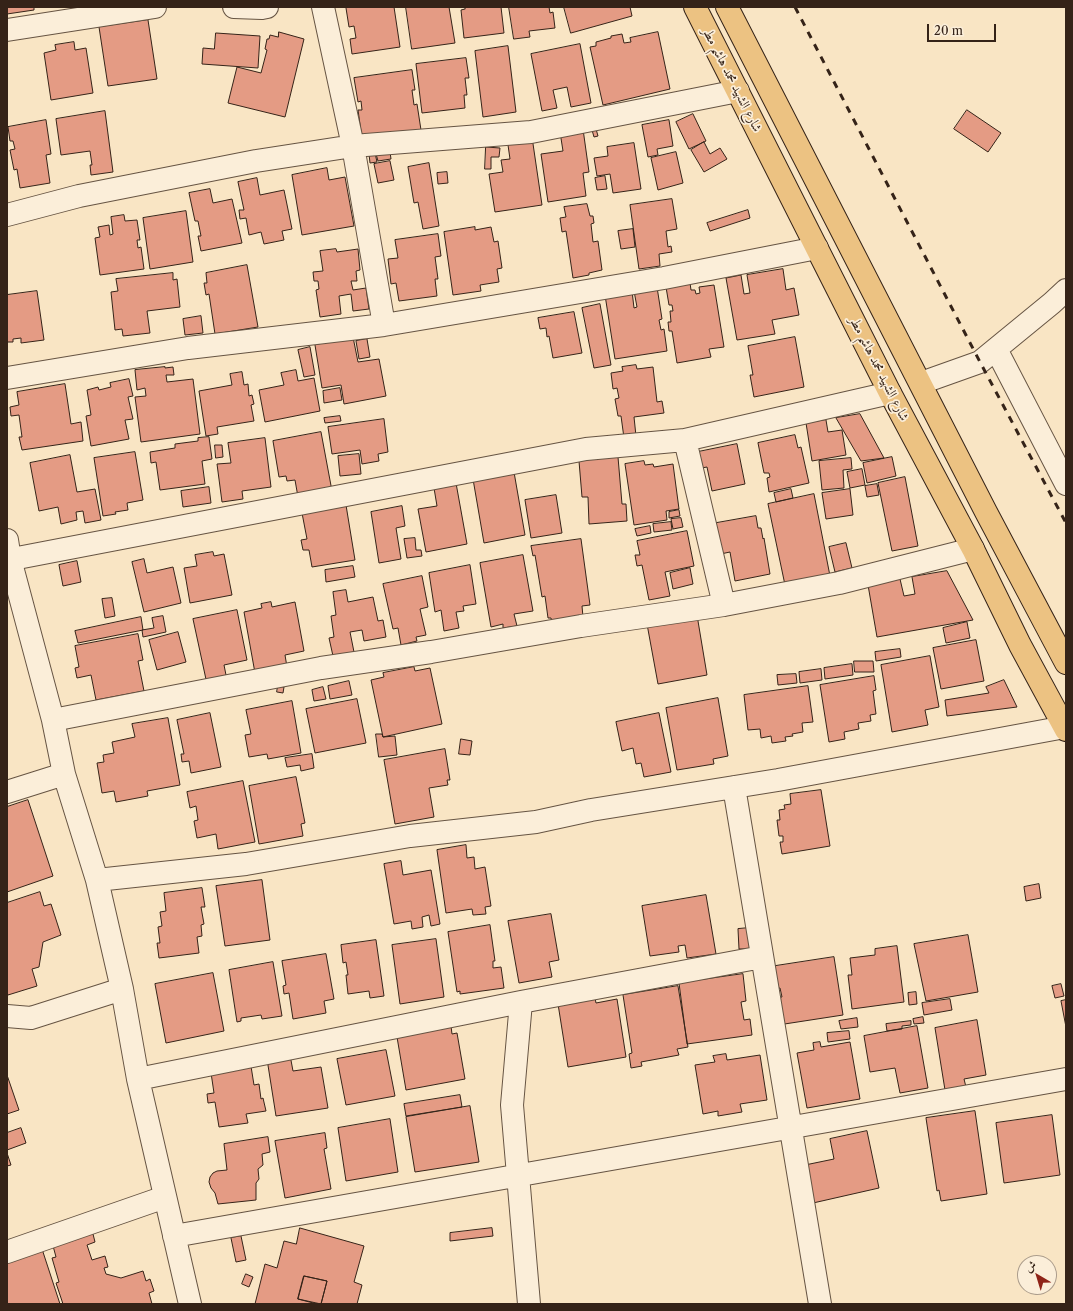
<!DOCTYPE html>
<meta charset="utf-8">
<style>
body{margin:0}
#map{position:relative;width:1073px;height:1311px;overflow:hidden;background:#f9e5c4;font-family:"Libre Caslon Text",Amiri,serif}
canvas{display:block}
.frame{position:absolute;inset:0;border:8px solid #352318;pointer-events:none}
.north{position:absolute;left:1017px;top:1255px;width:40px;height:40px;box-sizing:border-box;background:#fbeed9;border:1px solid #ac9d8c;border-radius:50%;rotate:322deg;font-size:11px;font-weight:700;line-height:16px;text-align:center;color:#352318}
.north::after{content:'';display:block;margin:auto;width:14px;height:18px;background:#8f2418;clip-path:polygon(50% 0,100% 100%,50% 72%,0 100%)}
.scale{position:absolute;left:927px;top:24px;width:69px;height:18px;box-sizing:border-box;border:2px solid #352318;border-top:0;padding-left:5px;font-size:12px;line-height:14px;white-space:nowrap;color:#352318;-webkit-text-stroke:3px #fbeed9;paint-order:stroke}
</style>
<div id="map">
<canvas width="1073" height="1311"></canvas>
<div class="frame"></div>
<div class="north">ش</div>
<div class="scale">20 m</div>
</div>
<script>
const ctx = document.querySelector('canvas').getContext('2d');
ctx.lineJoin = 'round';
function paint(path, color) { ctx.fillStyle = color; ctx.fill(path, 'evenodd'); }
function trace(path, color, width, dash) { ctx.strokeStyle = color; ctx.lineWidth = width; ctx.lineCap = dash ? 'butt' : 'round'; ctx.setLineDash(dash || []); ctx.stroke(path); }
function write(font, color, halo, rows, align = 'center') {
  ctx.font = font + ' "Libre Caslon Text",Amiri,serif'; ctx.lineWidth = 3.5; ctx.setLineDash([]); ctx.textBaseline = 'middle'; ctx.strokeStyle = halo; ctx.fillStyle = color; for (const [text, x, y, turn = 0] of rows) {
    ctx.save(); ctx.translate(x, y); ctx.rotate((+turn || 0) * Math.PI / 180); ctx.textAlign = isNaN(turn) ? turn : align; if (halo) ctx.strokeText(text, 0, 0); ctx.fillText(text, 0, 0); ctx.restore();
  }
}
const building = new Path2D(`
 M7 7H34V10L7 14Z
 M350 7H394L400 47 352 54 350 39 356 38 354 26 349 27 346 8Z
 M406 7H449L455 43 412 49Z
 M464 7H501L504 33 464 38 461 10 465 9Z
 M509 7H549L550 13 553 12 555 28 529 31 530 37 514 39Z
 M564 7H630L632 16 571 33Z
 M148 20 157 79 108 86 99 27Z
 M279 32 304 39 285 117 228 103 237 67 261 73 267 50 265 49 267 39H269L270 35 278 37Z
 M658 32 670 89 603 105 590 47 596 46V42L611 38V36L622 34 624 43 631 42 630 38Z
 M216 33 260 36 258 68 202 64 203 48 214 49Z
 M74 42 75 50 86 48 93 93 51 100 44 53 56 50 55 45Z
 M580 44 591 103 571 107 567 87 553 90 557 108 542 111 531 54Z
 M508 46 516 112 483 117 475 51Z
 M466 58 469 78H465L467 95H464L465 108 422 113 416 64Z
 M412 70 415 90H412L414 105 417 104 421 130 362 139 358 110H362L361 101 358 102 354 78Z
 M967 110 1001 133 988 152 954 129Z
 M105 111 113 172 91 175 90 165H92L90 151 61 155 56 119Z
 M693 114 706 141 689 149 676 122Z
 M46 120 51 154 46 155 50 183 20 188 17 169 14 170 10 150 15 149 13 141H10L8 127Z
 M669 120 673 146 657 149 658 155 648 157 642 125Z
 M583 129 589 172 583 173 586 196 548 202 541 154 563 151 560 132Z
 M596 129 598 136 594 137 592 130Z
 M532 137 542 205 495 212 489 174 503 172 501 160 510 159 508 145Z
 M704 142 710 154 720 148 727 159 704 172 691 150Z
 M634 143 641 189 613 193 610 174 597 176 594 158 608 156 607 147Z
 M486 147 500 148 499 157H491V169H485Z
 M390 152 391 159 378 161 376 154Z
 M676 152 683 183 658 190 651 158Z
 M375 153 377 162 370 163 369 154Z
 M390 161 394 180 378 183 374 164Z
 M429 163 439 226 423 229 418 202 414 203 408 167Z
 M327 168 329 180 345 177 354 226 302 235 292 175Z
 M447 172 448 183 438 184 437 173Z
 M605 176 607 189 597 190 595 178Z
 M257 178 260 195 284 190 292 229 282 231 284 240 264 244 261 232 249 235 246 218 240 219 239 210H244L238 182Z
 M210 189 213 203 232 199 242 243 201 251 198 236H201L198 221H195L189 193Z
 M672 199 677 229 666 231 668 247 671 246 672 252 659 254 660 266 639 269 630 205Z
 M587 204 590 216H593L594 223 591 224 593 242 598 241 602 270 589 273V275L573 278 566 231 562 232 560 218 566 217 564 207Z
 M748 210 750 218 710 231 707 223Z
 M186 211 193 262 150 269 143 218Z
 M124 215 125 221 137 220 140 240H137L138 248 141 247 144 269 100 275 95 238 100 237 98 227 109 225 110 235 113 234 111 217Z
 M475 227V230L491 227 494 242 498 241 502 268 497 269 499 282 480 285 481 291 453 295 444 232Z
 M633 229 635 247 621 249 618 231Z
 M438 234 441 256 435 257 438 279H435L437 296 399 301 396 283 391 284 388 259 398 258 395 240Z
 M336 249 337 252 358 249 360 270 356 271 357 281H351L353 290 366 288 369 309 353 311 351 294 339 296 341 314 320 317 316 290 319 289 318 281H314L313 272 323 271 320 251Z
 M247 265 258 327 215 334 209 294 206 295 204 283H207L206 273Z
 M783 269 786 290 794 288 799 315 772 320 775 334 737 340 726 278 741 275 744 294 750 293 747 275Z
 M173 273V280L177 279 180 307 147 311 150 333 123 336 122 329 115 330 111 292 118 291 116 279Z
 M690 283 691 290H695L696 294 700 293 699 287 714 285 724 347 709 349 711 357 677 363 672 331H669L668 322H671L670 311H673L672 305H669L666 287Z
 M657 287 662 319 659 320 661 330 664 329 667 351 615 359 605 295 632 291 634 308 637 307 634 291Z
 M37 291 44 340 21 343V338L13 339V342H7V295Z
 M600 304 611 365 594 368 582 308Z
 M574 312 582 353 553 358 549 336 547 337 546 328 540 329 538 318Z
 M201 316 203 333 185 335 183 319Z
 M353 337 358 362 379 359 386 396 344 404 341 385 322 388 315 345Z
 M795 337 804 387 754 397 750 375H753L748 346Z
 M367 339 370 357 359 359 356 341Z
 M310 347 315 375 304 377 298 350Z
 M636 365 637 369 653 367 657 402 662 401 664 413 634 417 636 436 624 438 621 416H618L615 399 619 398 617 388 613 389 611 373 623 371 622 367Z
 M165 367V368L173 367 174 375H166L167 382 193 379 200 434 141 442 135 397 146 396 145 388 137 390 135 370Z
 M296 370 298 381 314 378 320 411 265 422 259 390 284 385 281 373Z
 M242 372 244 385 248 384 249 396 252 395 254 404 251 405 254 421 217 427 218 434 206 436 199 391 232 385 230 374Z
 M129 379 133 396 128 397 133 419 125 420 129 439 91 446 86 416 91 415 87 390 98 387 99 390 111 387 110 383Z
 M65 384 71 424 81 422 83 441 22 450 19 437H22L19 415 11 416 10 407 19 405 17 392Z
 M340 388 342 400 324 403 323 391Z
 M860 414 884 458 861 461 836 418Z
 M340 416 341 421 325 423 324 418Z
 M384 419 388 452 378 454 379 461 362 464 360 450 332 454 328 427Z
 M826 420 828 432 842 430 846 455 812 461 806 423Z
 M321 432 332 491 298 497 295 480 287 481 286 476 279 477 273 441Z
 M795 435 798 448 801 447 809 483 769 492 767 478 770 477 769 473H764L758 443Z
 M209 437 212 459 202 461 205 484 160 490 156 462 151 463 150 452 175 448V444L198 441V438Z
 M265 438 271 487 242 491 243 499 222 502 217 464 231 463 228 443Z
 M737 444 745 484 712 491 707 467 696 469 693 453Z
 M215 445H222L223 457 216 458Z
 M135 452 143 500 127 503 128 510 115 512 116 514 103 516 94 458Z
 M359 454 361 474 340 476 338 456Z
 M70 455 77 492 95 489 101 520 85 523 83 511 76 512 77 520 61 524 58 507 39 511 30 463Z
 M618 457 622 504H626L627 521 589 524 588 497H582L579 461Z
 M892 457 896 476 867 483 863 463Z
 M851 458 852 469 843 470 844 488 822 490 819 461Z
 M644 461 645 465 653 464 654 467 673 464 679 509 666 511 667 520 634 525 625 464Z
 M862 469 865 485 850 488 847 472Z
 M514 472 525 535 484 543 473 479Z
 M905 477 918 546 892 551 878 483Z
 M456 483 467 544 426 552 418 509 437 506 434 488Z
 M877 484 879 495 867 497 865 486Z
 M209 487 211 503 183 507 181 491Z
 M791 489 793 498 776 502 774 493Z
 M850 489 853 515 826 519 822 493Z
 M814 494 830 576 785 585 768 504Z
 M556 495 562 533 531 538 525 500Z
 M346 505 355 560 312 567 309 550H303L301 540 307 539 302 513Z
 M402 506 405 526 396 528 401 559 379 563 371 512Z
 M679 510 680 516 669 518V512Z
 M756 516 758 528H761L763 539 764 538 770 574 735 581 730 552 716 555 711 524Z
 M681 518 683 527 673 529 671 519Z
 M671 522 672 530 654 532 653 524Z
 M650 526 651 533 637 536 635 529Z
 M687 531 694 566 665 572 670 596 649 600 642 565 637 566 635 555H640L637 541Z
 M415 538 416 550H421L422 556 407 558 404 539Z
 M581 539 590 605 582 606 583 617 552 622 551 618H548L545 596 542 597 535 555 533 556 531 546Z
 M846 543 852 568 835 572 829 547Z
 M213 552 214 556 224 554 232 595 190 603 184 568 197 566 195 555Z
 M523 555 533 611 514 614 517 626 503 628V624L491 627 480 563Z
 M144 559 147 573 173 567 181 603 144 612 132 562Z
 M77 561 81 582 63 586 59 565Z
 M470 565 476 604 463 606 464 611 456 612 459 628 444 631 441 610 435 612 429 573Z
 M353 566 355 577 326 582 325 570Z
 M690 568 693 584 673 589 670 573Z
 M947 571 973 620 877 637 868 585 900 579 904 596 915 594 912 577Z
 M422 576 428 607 420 609 426 635 416 637 417 641 401 645 398 628 393 629 383 584Z
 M346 590 348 602 373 597 378 621 383 620 386 637 364 641 362 630 350 632 354 652 333 656 329 638 334 637 331 616 336 615 333 592Z
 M112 598 115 616 105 618 102 599Z
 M271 602 272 607 295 602 304 651 285 655 287 667 255 673 244 612 262 608 261 604Z
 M237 610 247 660 224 665 227 680 207 684 193 619Z
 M697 615 707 675 658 684 647 624Z
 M163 616 166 632 143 637 142 630 154 628 152 618Z
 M141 617 143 630 78 643 75 631Z
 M967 622 970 638 946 643 943 628Z
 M178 632 186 662 157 670 149 640Z
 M138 634 143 660 138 661 144 691 96 700 91 675 77 678 75 668 79 667 75 646Z
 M976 640 984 681 941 689 933 648Z
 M900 649 901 657 876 661 875 652Z
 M930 656 939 707 925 710 928 725 892 732 881 665Z
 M854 661H873L874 672H855Z
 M852 664 853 675 825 679 824 668Z
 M414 667 415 671 430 668 442 724 383 737 371 680 384 677 383 673Z
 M821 669 822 680 800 683 799 672Z
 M796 674 797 683 778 685 777 675Z
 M874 676 876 690 873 691 876 714 870 715 871 721 858 723 859 729 844 732 845 739 829 742 820 685Z
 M1004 680 1017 707 947 716 945 700 989 693 986 687Z
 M349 681 352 695 330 699 328 686Z
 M278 686 284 687 283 693 277 692Z
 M808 686 813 722 802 723 803 732 792 734 793 736 785 737 786 741 772 743 771 736 761 738 760 729 748 730 744 695Z
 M323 687 326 699 314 701 312 690Z
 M718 698 728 756 713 759 714 764 677 770 666 708Z
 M357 699 366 743 315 753 306 709Z
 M292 701 301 753 268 759 267 754 249 757 245 735 251 734 246 710Z
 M210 713 221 767 191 773 189 761 182 762 181 754H184L177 720Z
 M659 713 671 772 644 777 641 763 636 764 633 748 622 751 616 722Z
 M168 718 180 785 147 791 148 796 116 802 114 791 102 793 97 763 104 762 103 755 114 753 112 742 135 737 132 724Z
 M376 734H382L383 737 395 736 397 755 379 757Z
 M461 739 472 741 470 755 459 754Z
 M445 749 450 780H447L448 785 429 788 434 817 395 824 384 760Z
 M312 754 314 768 301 771 300 765 287 767 285 758Z
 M296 777 305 823 301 824 303 836 259 844 249 786Z
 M243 781 255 842 218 849 216 834 197 838 194 821 198 820 196 806 190 808 187 792Z
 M821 790 830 846 782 854 780 842H783V836H779L777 820H780L779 810 785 809 784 805 791 804 790 794Z
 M28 800 53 876 7 892V807Z
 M466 845 467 858 474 857 475 869 485 867 491 906 485 907 486 914 473 915 472 909 446 913 437 850Z
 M401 861 403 875 431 870 440 924 431 926 429 915 422 917 423 927 412 929 411 921 394 924 384 864Z
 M262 880 270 940 225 946 216 886Z
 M1039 884 1041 898 1026 901 1024 887Z
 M202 888 205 907H201L204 924 201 925 202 936 197 937 199 953 159 958 157 943H160L158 927 162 926 160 912 166 911 164 893Z
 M40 892 44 906 51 904 61 935 43 942 39 967 32 969 37 986 8 995 7 992V903Z
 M706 895 716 954 687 958 685 945 678 946 679 952 650 956 642 906Z
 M551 914 559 960 549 962 552 977 519 983 508 921Z
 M490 925 495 961H493V968L501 967 504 988 460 994V991L457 992 448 932Z
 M749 928 750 949H739L738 929Z
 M968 935 978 992 926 1001 914 944Z
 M436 939 444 997 400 1004 392 945Z
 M376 940 384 996 370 998 369 991 348 994 346 975H348L346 962 343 963 341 945Z
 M897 946 904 1002 852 1009 848 975H852L850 958 875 955V949Z
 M326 954 334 999 324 1001 326 1013 293 1019 289 993 284 994 283 986 286 985 282 961Z
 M834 957 843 1015 778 1025 774 998 782 997 780 988 772 989 769 967Z
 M273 962 282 1016 262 1019 261 1015 241 1018V1021L237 1022 229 970Z
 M213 973 224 1031 166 1043 155 984Z
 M743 974 746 1001 741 1002 744 1020 750 1019 752 1035 687 1044 679 983Z
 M1061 984 1064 996 1055 998 1052 986Z
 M678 986 688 1047 677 1049 679 1055 641 1062 642 1066 631 1068 629 1054 632 1053 623 995Z
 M916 992 917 1004 909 1005 908 993Z
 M595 998 596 1003 617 999 626 1057 568 1067 558 1004Z
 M950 999 952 1010 924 1015 922 1003Z
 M1066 1000V1027L1061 1001Z
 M923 1017 924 1023 914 1024 913 1019Z
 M857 1018 858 1027 841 1029 839 1021Z
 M977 1020 986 1075 964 1079 966 1087 945 1090 935 1028Z
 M911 1021V1025L902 1026V1029L887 1031 886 1024Z
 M451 1026 452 1034 457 1033 465 1079 406 1090 397 1037Z
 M917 1026 928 1088 900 1093 895 1068 870 1072 864 1036Z
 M849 1031 850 1039 828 1042 827 1033Z
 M820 1042 821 1047 850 1042 860 1099 807 1108 797 1053 814 1050 813 1043Z
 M386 1050 395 1096 346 1105 337 1059Z
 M726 1054 727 1060 760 1055 767 1100 740 1104 742 1112 718 1116V1111L703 1114 695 1065 715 1062 713 1056Z
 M290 1055 293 1071 321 1067 328 1108 276 1116 267 1059Z
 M250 1060 254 1085 259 1084 261 1099 263 1098 266 1111 246 1114 248 1123 219 1127 215 1102 208 1103 207 1094 214 1093 210 1066Z
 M7 1075 19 1110 7 1114Z
 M460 1095 462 1107 406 1116 404 1104Z
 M470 1106 479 1162 415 1172 406 1117Z
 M975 1111 987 1194 941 1201 939 1190 937 1191 926 1118Z
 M1052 1115 1060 1175 1004 1183 996 1123Z
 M390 1119 398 1172 346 1181 338 1128Z
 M21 1128 26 1143 7 1150V1133Z
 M867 1131 879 1188 813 1203 805 1165 834 1159 830 1139Z
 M325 1133 327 1148 324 1149 331 1189 285 1198 275 1141Z
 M268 1137 270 1152 262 1154 263 1165 258 1169 259 1179 256 1183V1200L218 1204 215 1193 211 1188 209 1182 210 1177 213 1173 217 1171 227 1170 224 1144Z
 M7 1153 11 1165 7 1166Z
 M300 1228 364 1246 354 1282 362 1285 357 1304H321L327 1281 304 1276 298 1299 317 1304H255L265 1264 277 1268 284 1241 296 1244Z
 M492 1228 493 1236 450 1241V1233Z
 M92 1230 95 1242 87 1245 92 1260 105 1256 108 1267 104 1268 106 1274 121 1278 143 1271 146 1281 150 1279 154 1291 149 1293 152 1304H63L56 1283 59 1282 52 1258 56 1257 52 1242Z
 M241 1236 246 1260 236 1262 231 1238Z
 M42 1249 60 1304H7V1262Z
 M246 1274 253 1277 249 1287 242 1284Z
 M304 1276 327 1281 321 1304 298 1299Z`);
const street = new Path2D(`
 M234 7 262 8 267 7
 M323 7 353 146 384 325
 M7 30 155 7
 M7 215 79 196 256 161 353 146 531 132 738 91
 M996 349 1066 484
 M7 378 188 348 384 325 664 278 817 248
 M921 383 980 362 1052 303 1066 290
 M685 440 724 605
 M7 540 10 559 53 720 64 774 97 880 122 989 138 1079 190 1304
 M7 560 586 449 685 440 890 393
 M53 720 321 668 431 652 581 626 724 605 839 583 973 549
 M734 787 820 1304
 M7 792 64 774
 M97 880 246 864 410 836 536 822 591 810 778 780 1065 727
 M521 1002 512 1105 529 1304
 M7 1016 31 1018 122 989
 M138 1079 521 1002 762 957
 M174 1236 1066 1079
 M7 1252 165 1197`);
const primary = new Path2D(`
 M695 7 890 393 973 549 1020 645 1066 730
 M727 7 986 512 1066 663`);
const rail = new Path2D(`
 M795 7 980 362 1066 523`);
const streetNames = [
 ["شارع الشهيد محمد هاشم مطر",732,80,63],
 ["شارع الشهيد محمد هاشم مطر",879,369,63]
];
paint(building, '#e49b84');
trace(building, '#352318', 1);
trace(street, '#665443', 24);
trace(primary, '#352318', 24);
trace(street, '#fbeed9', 22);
trace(primary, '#ecc282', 22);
trace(rail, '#352318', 3, [7, 7]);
write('13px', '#352318', '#fbeed9', streetNames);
</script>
